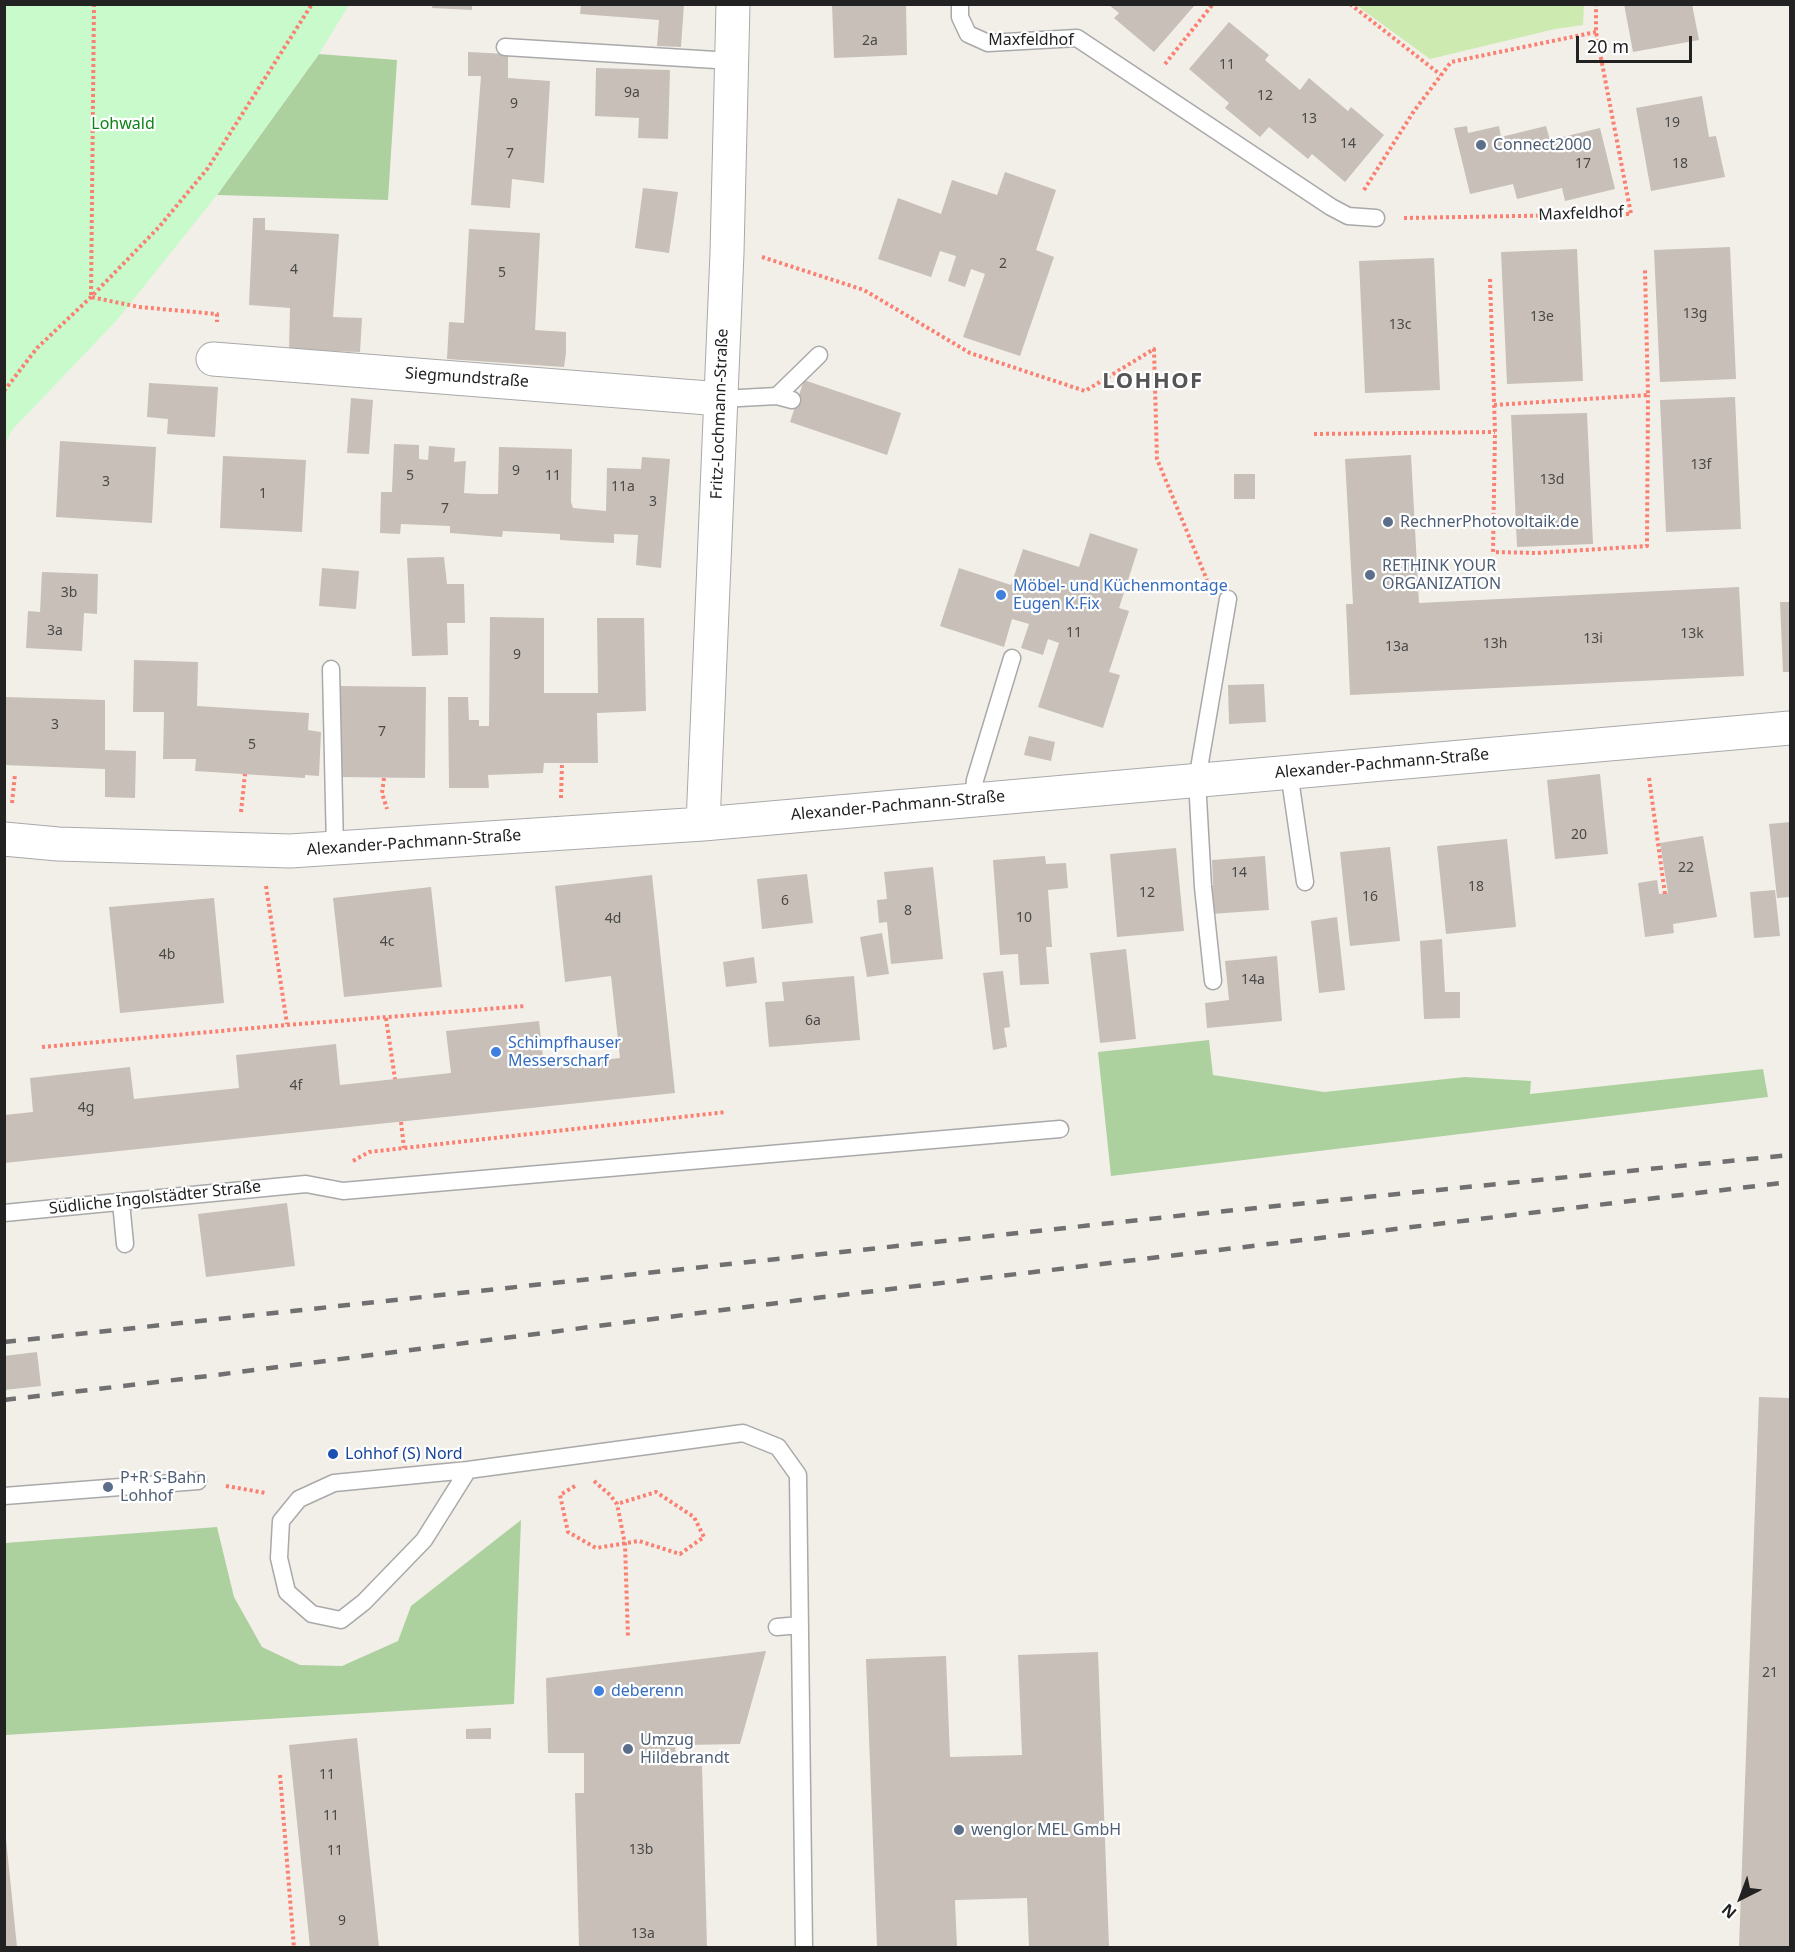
<!DOCTYPE html>
<meta charset="utf-8">
<style>
body{margin:0}
#map{position:relative;width:1795px;height:1952px;overflow:hidden;background:#f2efe9;font-family:"Noto Sans",sans-serif}
canvas{display:block}
.frame{position:absolute;inset:0;border:6px solid #222;pointer-events:none}
.north{position:absolute;left:1711px;top:1868px;width:60px;height:60px;-webkit-text-stroke:4px #fff;paint-order:stroke;rotate:222deg;font-size:16px;font-weight:700;line-height:24px;text-align:center;color:#222}
.north::after{content:'';display:block;margin:auto;width:21px;height:27px;background:#222;clip-path:polygon(50% 0,100% 100%,50% 72%,0 100%)}
.scale{position:absolute;left:1576px;top:36px;width:116px;height:27px;box-sizing:border-box;border:3px solid #222;border-top:0;padding-left:8px;font-size:18px;line-height:21px;white-space:nowrap;color:#222;-webkit-text-stroke:4px #fff;paint-order:stroke}
</style>
<div id="map">
<canvas width="1795" height="1952"></canvas>
<div class="frame"></div>
<div class="north">N</div>
<div class="scale">20 m</div>
</div>
<script>
const ctx = document.querySelector('canvas').getContext('2d');
ctx.lineJoin = 'round';
function paint(path, color) { ctx.fillStyle = color; ctx.fill(path, 'evenodd'); }
function trace(path, color, width, dash) { ctx.strokeStyle = color; ctx.lineWidth = width; ctx.lineCap = dash ? 'butt' : 'round'; ctx.setLineDash(dash || []); ctx.stroke(path); }
function write(font, color, halo, rows, align = 'center') {
  ctx.font = font + ' "Noto Sans",sans-serif'; ctx.lineWidth = 4.5; ctx.setLineDash([]); ctx.textBaseline = 'middle'; ctx.strokeStyle = halo; ctx.fillStyle = color; for (const [text, x, y, turn = 0] of rows) {
    ctx.save(); ctx.translate(x, y); ctx.rotate((+turn || 0) * Math.PI / 180); ctx.textAlign = isNaN(turn) ? turn : align; if (halo) ctx.strokeText(text, 0, 0); ctx.fillText(text, 0, 0); ctx.restore();
  }
}
const grass = new Path2D(`
 M1356 5H1584L1583 25 1555 29 1430 59Z`);
const forest = new Path2D(`
 M319 54 397 60 388 200 217 195Z
 M1209 1040 1213 1075 1324 1092 1465 1077 1531 1081 1530 1094 1763 1069 1768 1097 1111 1176 1098 1052Z
 M521 1520 514 1704 5 1735V1543L217 1527 234 1597 262 1647 300 1665 342 1666 398 1641 411 1606Z`);
const park = new Path2D(`
 M5 4 349 5 319 54 217 195 117 320 12 430 5 444Z`);
const building = new Path2D(`
 M433 4H472V10L432 8Z
 M581 4H684L681 47 657 46 659 20 580 14Z
 M832 4H906L907 55 834 58Z
 M1624 4H1692L1699 40 1633 52Z
 M1109 5H1193L1194 6 1154 52 1114 18 1119 13Z
 M1229 22 1269 55 1265 60 1300 90 1309 78 1348 111 1351 107 1384 135 1345 182 1312 154 1308 159 1269 127 1260 137 1225 108 1229 103 1189 69Z
 M468 52 508 54V78L550 81 544 183 512 179 510 208 471 205 481 76H468Z
 M596 68 670 70 668 139 638 138 639 118 595 116Z
 M1702 96 1709 137 1716 136 1725 177 1651 191 1636 108Z
 M1467 126 1468 133 1499 126 1501 137 1546 126 1550 140 1600 128 1615 189 1565 201 1562 188 1517 199 1513 184 1470 194 1454 128Z
 M1005 172 1056 190 1036 250 1054 257 1020 356 963 337 985 274 971 269 965 287 948 281 956 256 940 251 931 277 878 259 898 198 941 214 952 180 997 195Z
 M643 188 678 192 669 253 635 248Z
 M253 218H265V230L339 234 333 317 362 318 360 352 289 350 290 308 249 305Z
 M469 229 540 233 535 330 566 332V353L564 367 447 359 449 322 464 323Z
 M1730 247 1736 379 1660 382 1654 250Z
 M1577 249 1583 381 1507 384 1501 252Z
 M1434 258 1440 390 1365 393 1359 261Z
 M804 380 901 413 887 455 790 422Z
 M149 383 218 387 215 437 167 434 168 419 147 417Z
 M1735 397 1741 529 1666 532 1660 400Z
 M351 398 373 400 369 454 347 453Z
 M1587 413 1593 544 1517 547 1511 415Z
 M60 441 156 447 152 523 56 517Z
 M394 444 419 445V459L428 460 429 446 455 448 454 462 466 461 464 493 479 494H498L499 447 572 449 571 502 573 508 606 511 607 468 641 469 642 457 670 459 661 568 636 565 638 535 614 534V543L591 542 560 540V534L503 531 502 537 450 533V526L401 524 400 534 380 533 381 492H392Z
 M1411 455 1419 603 1739 587 1744 676 1350 695 1346 604H1353L1345 459Z
 M223 456 306 460 302 532 220 528Z
 M1234 474H1255V499H1234Z
 M1090 533 1138 549 1119 608 1129 611 1109 672 1120 675 1103 728 1038 707 1059 643 1048 639 1043 655 1021 648 1029 624 1012 619 1004 647 940 626 959 568 1011 585 1023 549 1079 567Z
 M444 557 447 584H464L465 623H447L448 655 412 656 407 558Z
 M322 568 359 571 356 609 319 606Z
 M42 572 98 574 97 614 84 613 82 651 26 648 28 611 40 612Z
 M1780 602H1790V672H1783Z
 M490 617 544 618V693H598L597 618H644L646 711 597 713 598 763H544L543 773 488 775 489 788H449L448 697H468L469 720H479V726H489Z
 M134 660 198 662 197 706 309 713 308 730 321 732 319 776 305 775V778L195 771 196 759H163L164 712H133Z
 M1264 684 1266 722 1229 724 1228 685Z
 M339 686 426 687 425 778 338 777Z
 M4 697 105 700V750L136 751 135 798 105 797V769L4 765Z
 M1029 736 1055 742 1051 761 1024 755Z
 M1600 774 1608 854 1555 859 1547 780Z
 M1790 822V897L1777 898 1769 824Z
 M1703 836 1717 917 1673 924 1674 933 1645 937 1638 883 1657 880 1659 894 1668 893 1660 843Z
 M1507 839 1516 927 1446 934 1437 846Z
 M1390 847 1400 941 1350 946 1340 852Z
 M1176 848 1184 931 1117 937 1110 854Z
 M1045 856 1046 864 1066 863 1068 888 1048 890 1052 947H1046L1049 984 1020 985 1018 954 1000 955 993 860Z
 M1265 856 1269 910 1210 914 1208 887 1213 886 1212 860Z
 M933 867 943 959 891 964 887 922 879 923 877 900 887 899 884 872Z
 M807 874 813 923 762 929 757 879Z
 M652 875 675 1093 4 1163V1115L33 1112 30 1078 130 1067 134 1099 239 1088 236 1055 336 1044 340 1085 451 1073 446 1031 539 1021 544 1066 620 1058 611 976 565 982 555 886Z
 M431 887 442 987 344 997 333 898Z
 M1775 890 1780 936 1754 938 1750 892Z
 M214 898 224 1003 120 1013 109 907Z
 M1337 917 1345 990 1319 993 1311 921Z
 M882 933 889 974 867 977 860 937Z
 M1442 939 1445 992H1460V1018L1424 1019 1420 941Z
 M1126 949 1136 1039 1100 1043 1090 953Z
 M1277 956 1282 1021 1207 1028 1205 1003 1229 1000 1225 961Z
 M754 957 757 983 726 987 723 962Z
 M1003 971 1010 1027 1004 1028 1007 1047 993 1050 983 973Z
 M854 976 860 1040 769 1047 765 1002 784 1001 782 982Z
 M287 1203 295 1266 206 1277 198 1214Z
 M37 1352 41 1386 4 1390V1356Z
 M1759 1397 1790 1398V1947H1739Z
 M766 1651 740 1744 685 1745 684 1738 675 1737 676 1766H702L707 1947H579L575 1793H584V1753H548L546 1678Z
 M1098 1652 1109 1947H1029L1027 1898 955 1900 957 1947H877L866 1659 946 1656 950 1757 1022 1755 1018 1655Z
 M491 1728V1739H466V1729Z
 M357 1738 379 1947H310L289 1745Z
 M4 1839H6L17 1947H4Z`);
const path = new Path2D(`
 M94 4 91 297 139 307 217 314V322
 M1350 4 1441 75
 M1165 64 1213 4
 M1364 190 1414 111 1451 62 1596 32
 M1404 218 1631 214 1596 32V4
 M762 257 864 290 970 353 1085 391 1154 349 1157 459 1207 580
 M1490 279 1495 432 1493 552 1537 553 1647 546 1648 395
 M4 391 37 348 91 297 159 227 208 168 312 4
 M1494 405 1648 395 1645 270
 M1314 434 1495 432
 M384 778 382 793 387 809
 M1649 778 1665 894
 M561 798 562 763
 M12 803 15 774
 M241 812 245 774
 M266 886 287 1024
 M386 1018 395 1079
 M42 1047 287 1025 525 1006
 M401 1122 404 1148
 M353 1161 369 1152 726 1112
 M594 1481 610 1495 617 1504 625 1544 628 1638
 M226 1486 266 1493
 M575 1486 560 1495 568 1532 596 1548 639 1541 680 1554 704 1537 694 1517 656 1492 617 1504
 M280 1775 294 1948`);
const service = new Path2D(`
 M960 4V17L968 34 988 43 1077 38 1331 207 1348 216 1376 218
 M505 47 732 61
 M777 396 819 355
 M721 399 777 396 792 400
 M331 669 335 848
 M1289 772 1305 882
 M973 800 975 780 1012 658
 M1213 981 1203 887 1197 780 1228 599
 M121 1202 125 1244
 M4 1213 306 1184 343 1191 1060 1129
 M468 1470 424 1540 364 1602 341 1620 312 1614 287 1592 279 1558 281 1521 299 1499 334 1483 468 1470 743 1433 778 1447 798 1475 804 1948
 M4 1496 198 1481
 M777 1627 800 1625`);
const minor = new Path2D(`
 M213 359 721 399
 M703 824 727 253 733 4
 M4 839 58 844 290 851 703 824 1790 728`);
const rail = new Path2D(`
 M4 1342 1186 1215 1790 1155
 M4 1400 208 1376 824 1297 1790 1182`);
const markers = [
 [1481,145,6,"#5c6f8a"],
 [1388,522,6,"#5c6f8a"],
 [1370,575,6,"#5c6f8a"],
 [1001,595,6,"#3f7fe0"],
 [496,1052,6,"#3f7fe0"],
 [333,1454,6,"#1a4fb4"],
 [108,1487,6,"#5c6f8a"],
 [599,1691,6,"#3f7fe0"],
 [628,1749,6,"#5c6f8a"],
 [959,1830,6,"#5c6f8a"]
];
const numberNames = [
 ["2a",870,41],
 ["11",1227,65],
 ["9a",632,93],
 ["12",1265,96],
 ["9",514,104],
 ["13",1309,119],
 ["19",1672,123],
 ["14",1348,144],
 ["7",510,154],
 ["17",1583,164],
 ["18",1680,164],
 ["2",1003,264],
 ["4",294,270],
 ["5",502,273],
 ["13g",1695,314],
 ["13e",1542,317],
 ["13c",1400,325],
 ["13f",1701,465],
 ["9",516,471],
 ["5",410,476],
 ["11",553,476],
 ["13d",1552,480],
 ["3",106,482],
 ["11a",623,487],
 ["1",263,494],
 ["3",653,502],
 ["7",445,509],
 ["3b",69,593],
 ["3a",55,631],
 ["11",1074,633],
 ["13k",1692,634],
 ["13i",1593,639],
 ["13h",1495,644],
 ["13a",1397,647],
 ["9",517,655],
 ["3",55,725],
 ["7",382,732],
 ["5",252,745],
 ["20",1579,835],
 ["22",1686,868],
 ["14",1239,873],
 ["18",1476,887],
 ["12",1147,893],
 ["16",1370,897],
 ["6",785,901],
 ["8",908,911],
 ["10",1024,918],
 ["4d",613,919],
 ["4c",387,942],
 ["4b",167,955],
 ["14a",1253,980],
 ["6a",813,1021],
 ["4f",296,1086],
 ["4g",86,1108],
 ["21",1770,1673],
 ["11",327,1775],
 ["11",331,1816],
 ["13b",641,1850],
 ["11",335,1851],
 ["9",342,1921],
 ["13a",643,1934]
];
const streetNames = [
 ["Maxfeldhof",1031,40],
 ["Maxfeldhof",1581,214,-2],
 ["Siegmundstraße",467,378,4],
 ["Fritz-Lochmann-Straße",720,414,-88],
 ["Alexander-Pachmann-Straße",1382,764,-5],
 ["Alexander-Pachmann-Straße",898,806,-5],
 ["Alexander-Pachmann-Straße",414,843,-4],
 ["Südliche Ingolstädter Straße",155,1198,-6]
];
const parkNames = [
 ["Lohwald",123,124]
];
const serviceNames = [
 ["Connect2000",1493,145],
 ["RechnerPhotovoltaik.de",1400,522],
 ["RETHINK YOUR",1382,566],
 ["ORGANIZATION",1382,584],
 ["P+R S-Bahn",120,1478],
 ["Lohhof",120,1496],
 ["Umzug",640,1740],
 ["Hildebrandt",640,1758],
 ["wenglor MEL GmbH",971,1830]
];
const shopNames = [
 ["Möbel- und Küchenmontage",1013,586],
 ["Eugen K.Fix",1013,604],
 ["Schimpfhauser",508,1043],
 ["Messerscharf",508,1061],
 ["deberenn",611,1691]
];
const transitNames = [
 ["Lohhof (S) Nord",345,1454]
];
const districtNames = [
 ["LOHHOF",1153,382]
];
paint(grass, '#cdebb0');
paint(forest, '#add19e');
paint(park, '#c8facc');
paint(building, '#c7bfb8');
trace(service, '#a9a9a9', 19);
trace(minor, '#a9a9a9', 35);
trace(path, '#fa8072', 4, [3, 3]);
trace(service, '#fff', 16);
trace(minor, '#fff', 33);
trace(rail, '#707070', 4.5, [12, 12]);
for (const [x, y, r, color] of markers) { const dot = new Path2D(); dot.arc(x, y, r, 0, 2 * Math.PI); ctx.fillStyle = color; ctx.fill(dot); trace(dot, '#fff', 2); }
write('14px', '#4b4948', null, numberNames);
write('16px', '#222', '#fff', streetNames);
write('16px', '#0c8416', '#fff', parkNames);
write('16px', '#4e5e75', '#fff', serviceNames, 'left');
write('16px', '#366cbe', '#fff', shopNames, 'left');
write('16px', '#164399', '#fff', transitNames, 'left');
ctx.letterSpacing = '1.5px';
write('bold 22px', '#555', '#fff', districtNames);
ctx.letterSpacing = '0px';
</script>
